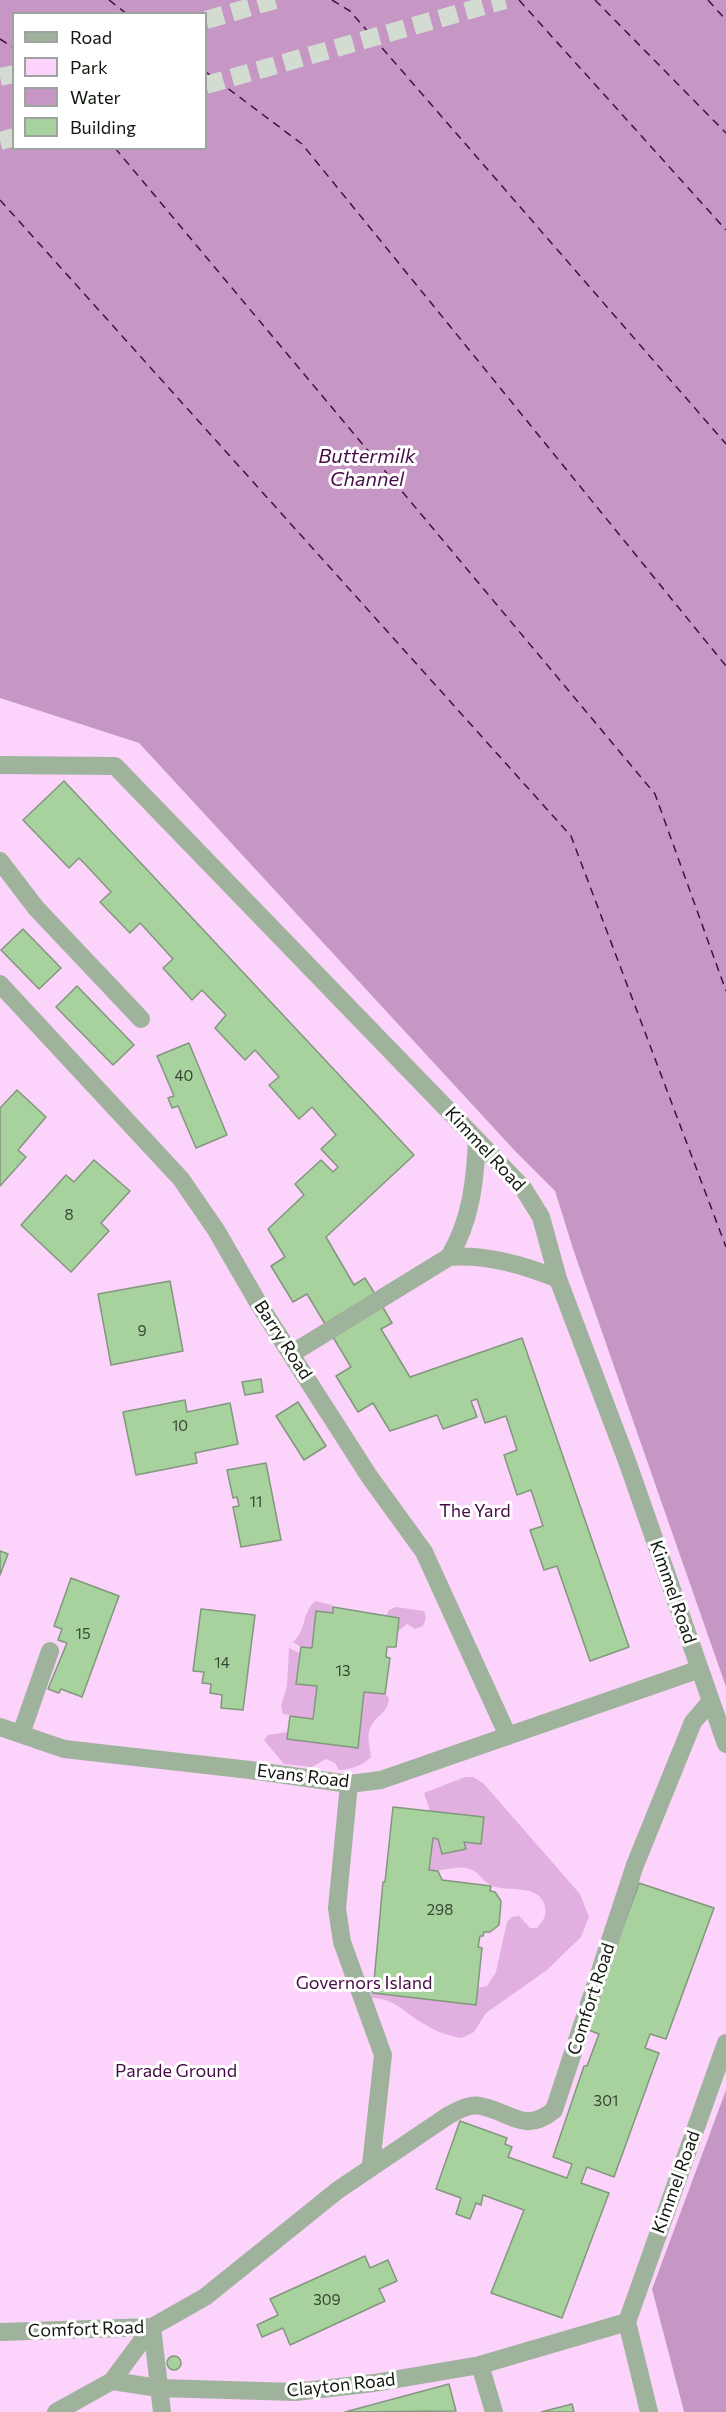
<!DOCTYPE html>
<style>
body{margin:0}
#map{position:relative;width:726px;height:2412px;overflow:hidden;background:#f5fef3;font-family:Commissioner,sans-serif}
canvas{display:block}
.legend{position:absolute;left:12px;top:12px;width:195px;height:138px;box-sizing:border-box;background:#fff;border:2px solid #9fa39f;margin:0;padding:8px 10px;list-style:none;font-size:18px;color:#10180e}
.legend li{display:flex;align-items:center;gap:12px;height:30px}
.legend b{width:30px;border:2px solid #9fa39f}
</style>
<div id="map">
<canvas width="726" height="2412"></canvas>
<ul class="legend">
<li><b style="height:8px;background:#9fb29b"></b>Road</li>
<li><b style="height:16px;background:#fcd3fb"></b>Park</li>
<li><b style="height:16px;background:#c696c5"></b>Water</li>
<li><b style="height:16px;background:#a7d29e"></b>Building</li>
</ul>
</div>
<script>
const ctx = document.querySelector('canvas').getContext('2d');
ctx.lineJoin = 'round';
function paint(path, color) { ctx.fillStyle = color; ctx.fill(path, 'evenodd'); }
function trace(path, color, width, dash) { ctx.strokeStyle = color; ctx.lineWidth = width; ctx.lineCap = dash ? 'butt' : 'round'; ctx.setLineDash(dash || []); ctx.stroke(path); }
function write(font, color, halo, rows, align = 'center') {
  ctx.font = font + ' Commissioner,sans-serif'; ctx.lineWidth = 6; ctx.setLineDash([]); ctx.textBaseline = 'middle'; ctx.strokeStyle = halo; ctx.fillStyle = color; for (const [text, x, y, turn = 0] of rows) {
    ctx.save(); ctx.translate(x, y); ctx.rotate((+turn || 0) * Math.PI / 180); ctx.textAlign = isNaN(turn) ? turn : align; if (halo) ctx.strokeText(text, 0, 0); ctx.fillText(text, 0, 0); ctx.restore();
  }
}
const green = new Path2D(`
 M0 698 139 743 515 1151 555 1191 574 1252 726 1687V2090L652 2289 684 2412H0Z`);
const forest = new Path2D(`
 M315 1601 332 1605 333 1613 316 1612 312 1648 301 1647 293 1642C306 1631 302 1613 315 1601Z
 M396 1607 424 1611 426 1618 423 1626 415 1629 407 1624 398 1631 399 1618 386 1616 389 1610Z
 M289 1648 300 1653 296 1684 317 1686 313 1719 283 1714 281 1705 287 1687Z
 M364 1692 385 1694 389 1698C387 1713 381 1712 373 1723 365 1733 370 1746 371 1757 364 1765 349 1770 339 1770L335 1763 326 1759 312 1767 284 1764 264 1740 268 1735 288 1732V1739L357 1747Z
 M465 1777H473L483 1783 580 1894 589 1917 581 1937 547 1970 486 2013 474 2032 462 2038C449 2036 437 2032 426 2025 406 2015 396 1998 372 1998L367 1983 374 1984 373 1993 475 2004 477 1988 487 1986 496 1972 507 1922 512 1917 519 1916 530 1928H537C544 1920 548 1914 544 1903 536 1884 508 1892 493 1886 482 1882 479 1870 466 1868 454 1866 442 1872 429 1870L433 1838 438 1839 443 1854 466 1849 464 1842 481 1844 484 1817 430 1811 424 1793Z`);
const water = new Path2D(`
 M0 0H726V1687L574 1252 555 1191 515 1151 139 743 0 698ZM14 14H206V148H14Z
 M726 2090V2412H684L652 2289Z`);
const ferry = new Path2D(`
 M109 0 127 14
 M332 0 350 11 726 444
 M519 0 726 230
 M595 0 726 133
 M708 0 726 20
 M0 39 14 48
 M206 72 302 144 726 666
 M115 148 655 794 726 991
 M0 200 571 836 726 1247`);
const building = new Path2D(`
 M64 781 414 1155 326 1237 354 1285 365 1278 378 1299 392 1323 381 1329 410 1377 522 1338 629 1647 590 1661 557 1566 544 1570 530 1530 543 1526 531 1490 517 1495 504 1455 517 1450 506 1416 485 1423 477 1399 471 1401 477 1417 443 1429 437 1415 390 1431 373 1403 358 1412 336 1376 351 1367 307 1294 293 1302 271 1266 285 1257 268 1229 304 1195 295 1184 321 1160 333 1172 338 1167 321 1149 336 1135 312 1107 299 1119 269 1085 279 1077 255 1050 245 1060 215 1028 226 1015 202 990 192 1000 163 968 173 959 142 925 140 923 130 933 100 902 111 892 84 863 79 858 69 868 23 820Z
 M23 929 61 968 39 989 1 950Z
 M77 986 134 1045 113 1065 56 1007Z
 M189 1043 227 1135 196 1148 178 1106 172 1108 168 1098 174 1096 157 1056Z
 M17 1090 46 1117 18 1150 26 1157 0 1186V1108Z
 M94 1160 130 1191 101 1223 109 1231 71 1272 21 1225 66 1175 74 1182Z
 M170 1281 183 1351 111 1365 98 1294Z
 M261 1379 263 1392 245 1395 242 1382Z
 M185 1400 187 1412 230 1403 238 1444 195 1453 197 1463 136 1475 123 1412Z
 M298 1402 326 1446 304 1460 276 1416Z
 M266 1463 281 1540 241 1547 233 1507 239 1506 237 1497 233 1498 227 1470Z
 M0 1551 8 1554 0 1575Z
 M71 1578 119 1596 82 1697 61 1689 59 1693 48 1689 67 1643 58 1640 62 1629 54 1626Z
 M333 1607 399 1618 396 1647H387L386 1657 390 1658 385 1694 364 1692 358 1748 287 1739 290 1716 313 1719 317 1686 296 1684 301 1647 312 1648 316 1611 333 1613Z
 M201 1609 255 1615 243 1710 221 1708 222 1695 210 1693 211 1684 202 1683 204 1672 193 1671Z
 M393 1807 484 1817 481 1844 464 1842 466 1849 442 1854 438 1839 433 1838 429 1870 438 1871 442 1880 491 1886 490 1891 495 1892 501 1901 499 1925 490 1932H484L483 1936H480L478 1947 482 1948 476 2005 373 1993 383 1882H385Z
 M639 1883 714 1908 666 2039 650 2034 649 2037 645 2048 659 2053 614 2177 587 2167 581 2183 609 2193 562 2318 491 2293 524 2210 483 2195 481 2205 476 2203 470 2219 456 2214 461 2198 436 2189 460 2121 507 2138 505 2144 512 2147 508 2157 567 2178 572 2164 553 2157 584 2066H587L599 2034 586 2029Z
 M365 2256 370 2268 388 2260 397 2281 379 2289 385 2301 290 2345 283 2328 262 2337 257 2325 278 2315 270 2299Z
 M167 2363a7 7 0 1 1 14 0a7 7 0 1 1-14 0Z
 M449 2384 456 2411 345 2412Z
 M572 2404 574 2412H541Z`);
const highwayTunnel = new Path2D(`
 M206 20 275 0
 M0 77 14 74
 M206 85 505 0
 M0 141 14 137`);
const minor = new Path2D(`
 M0 765 115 766 477 1140 523 1188 541 1217 558 1279 627 1461 726 1744
 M0 861 36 908 141 1019
 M0 984 181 1179 216 1230 260 1306 369 1476 424 1552 508 1736
 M449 1257C471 1221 475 1181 477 1140
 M291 1354 449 1257C487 1254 524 1265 558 1279
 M0 1727 64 1749 250 1770 349 1784 381 1780 700 1669
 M21 1734 50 1651
 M349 1784 337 1908 342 1942 383 2055 371 2165
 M627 2322 726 2043
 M627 2322 649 2412
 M0 2332 152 2327 205 2297 338 2190 449 2115C459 2110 469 2104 480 2106 510 2111 524 2135 554 2110L635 1865 693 1722 711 1701
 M480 2365 494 2412
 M112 2381 152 2327 162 2412
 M56 2412 112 2381 159 2388 295 2392 374 2383 480 2365 627 2322`);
const numberNames = [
 ["40",184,1076],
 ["8",69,1215],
 ["9",142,1331],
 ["10",180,1426],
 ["11",256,1502],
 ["15",83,1634],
 ["14",222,1663],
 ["13",343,1671],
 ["298",440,1910],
 ["301",606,2101],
 ["309",327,2300]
];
const streetNames = [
 ["Kimmel Road",485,1149,47],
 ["Barry Road",283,1340,57],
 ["Kimmel Road",673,1592,71],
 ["Evans Road",303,1776,7],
 ["Comfort Road",591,1999,-72],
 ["Kimmel Road",676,2182,-70],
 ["Comfort Road",86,2329,-2],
 ["Clayton Road",341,2385,-6]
];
const parkNames = [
 ["The Yard",475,1511],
 ["Governors Island",364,1983],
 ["Parade Ground",176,2071]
];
const waterNames = [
 ["Buttermilk",367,456],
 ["Channel",367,479]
];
paint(green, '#fcd3fb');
paint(forest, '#e1b0e0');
paint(water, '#c696c5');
trace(ferry, '#470d48', 1.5, [8, 6]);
paint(building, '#a7d29e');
trace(building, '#82977d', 1.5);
trace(highwayTunnel, '#d3dcd1', 18, [18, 9]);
trace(minor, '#9fb29b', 18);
write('15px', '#364632', null, numberNames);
write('18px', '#10180e', '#fff', streetNames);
write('18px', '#460c47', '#fff', parkNames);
write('italic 20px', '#470d48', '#fff', waterNames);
</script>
